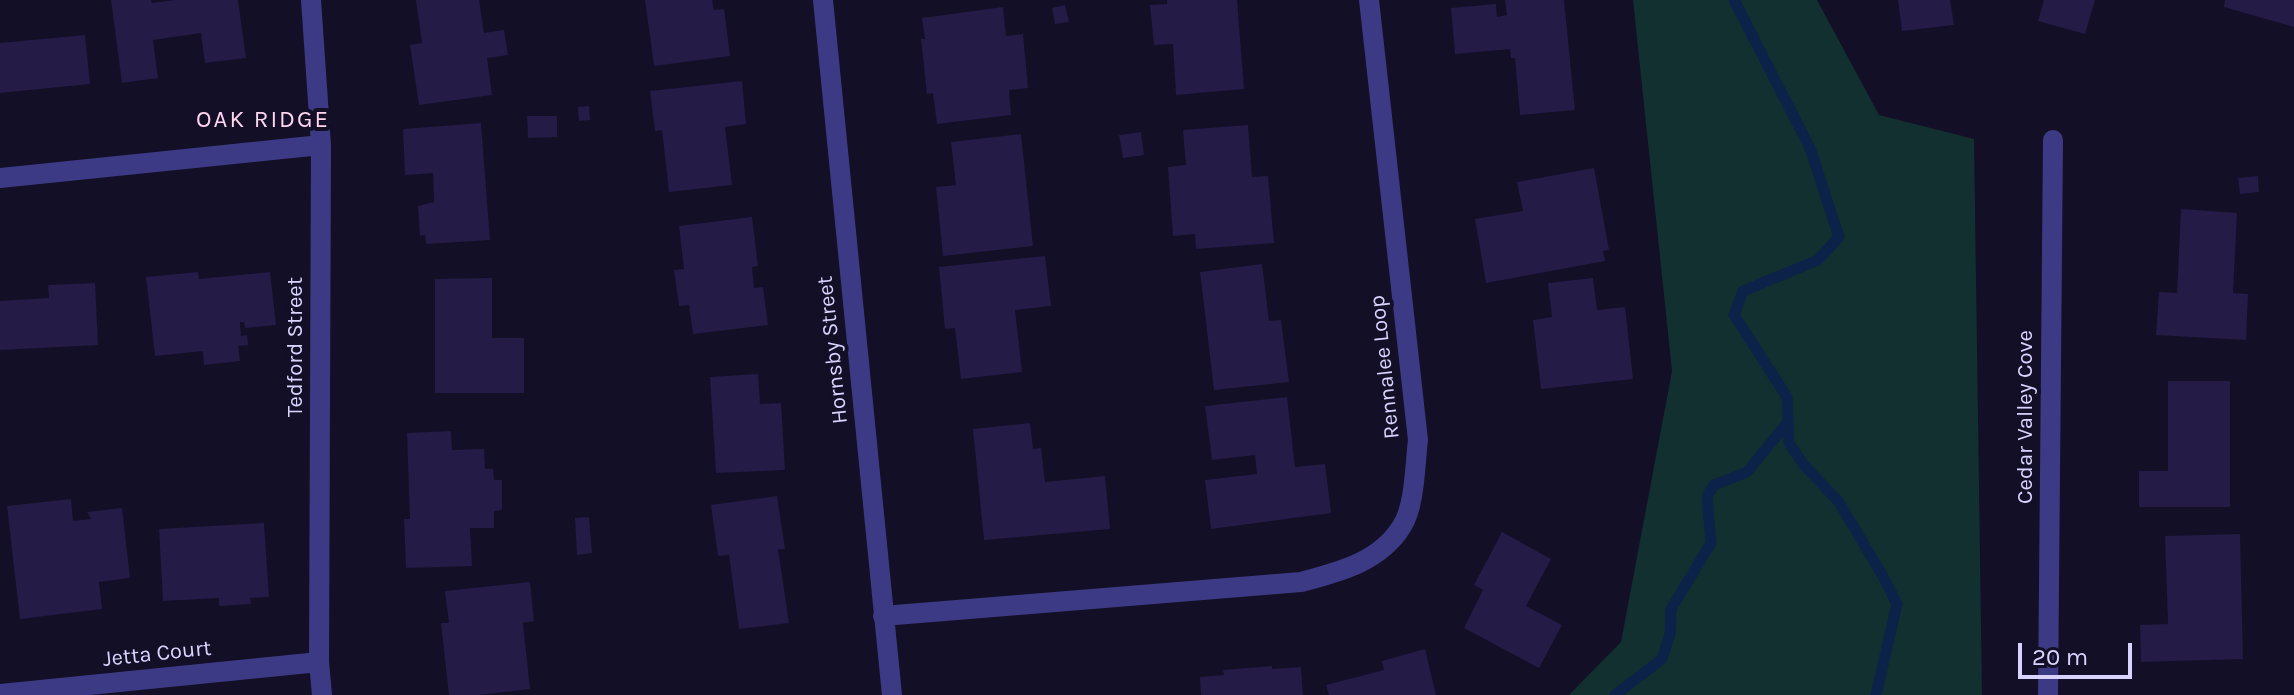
<!DOCTYPE html>
<style>
body{margin:0}
#map{position:relative;width:2294px;height:695px;overflow:hidden;background:#130f26;font-family:Karla,sans-serif}
canvas{display:block}
.scale{position:absolute;left:2018px;top:643px;width:114px;height:36px;box-sizing:border-box;border:4px solid #d9d4ff;border-top:0;padding-left:10px;font-size:24px;line-height:28px;white-space:nowrap;color:#d9d4ff;-webkit-text-stroke:6px #130f26;paint-order:stroke}
</style>
<div id="map">
<canvas width="2294" height="695"></canvas>
<div class="scale">20 m</div>
</div>
<script>
const ctx = document.querySelector('canvas').getContext('2d');
ctx.lineJoin = 'round';
function paint(path, color) { ctx.fillStyle = color; ctx.fill(path, 'evenodd'); }
function trace(path, color, width, dash) { ctx.strokeStyle = color; ctx.lineWidth = width; ctx.lineCap = dash ? 'butt' : 'round'; ctx.setLineDash(dash || []); ctx.stroke(path); }
function write(font, color, halo, rows, align = 'center') {
  ctx.font = font + ' Karla,sans-serif'; ctx.lineWidth = 8; ctx.setLineDash([]); ctx.textBaseline = 'middle'; ctx.strokeStyle = halo; ctx.fillStyle = color; for (const [text, x, y, turn = 0] of rows) {
    ctx.save(); ctx.translate(x, y); ctx.rotate((+turn || 0) * Math.PI / 180); ctx.textAlign = isNaN(turn) ? turn : align; if (halo) ctx.strokeText(text, 0, 0); ctx.fillText(text, 0, 0); ctx.restore();
  }
}
const green = new Path2D(`
 M1633 0H1817L1879 115 1974 139 1982 695H1569L1621 642 1672 371Z`);
const stream = new Path2D(`
 M1734 0 1810 148 1839 237 1818 260 1743 291 1734 315 1787 397 1789 443 1803 464 1839 502 1885 580 1897 604 1876 695
 M1615 695 1662 659 1670 634 1671 609 1711 543 1707 496 1714 485 1747 472 1788 422`);
const building = new Path2D(`
 M111 0H151L152 3 175 0H238L246 58 205 63 201 33 153 40 158 78 122 83Z
 M416 0H479L484 33 504 30 508 55 487 58 492 95 419 105 410 45 422 43Z
 M645 0H712L714 10 724 9 730 56 654 66Z
 M1167 0H1237L1244 89 1176 95 1173 44 1154 45 1150 5 1167 4Z
 M1505 0H1564L1575 110 1520 115 1515 58H1511L1510 49 1455 54 1451 8 1496 4 1497 17 1507 15Z
 M1898 0H1950L1954 25 1902 31Z
 M2044 0H2095L2085 34 2038 21Z
 M2225 0H2294V27L2224 7Z
 M1065 5 1069 22 1055 24 1052 8Z
 M1003 7 1006 36 1023 34 1028 88 1009 90 1011 115 937 124 933 93 927 94 921 39H925L922 18Z
 M85 35 90 84 0 93V43Z
 M742 81 746 124 725 127 732 185 669 192 662 130 655 131 650 91Z
 M589 106 590 120 579 121 578 107Z
 M527 116H557V137L528 138Z
 M481 123 490 240 426 244 425 235 420 236 418 206 434 202 433 173 405 175 403 129Z
 M1248 125 1252 177 1268 176 1274 243 1196 249 1195 234 1173 236 1168 167 1186 165 1183 130Z
 M1141 132 1144 155 1123 158 1119 135Z
 M1021 134 1033 246 943 256 936 187 956 185 951 142Z
 M1594 168 1609 250 1603 251 1605 261 1486 283 1475 219 1523 211 1517 182Z
 M2258 176 2259 192 2240 194 2238 178Z
 M2181 209 2237 213 2233 293 2248 294 2246 340 2156 335 2159 292 2177 293Z
 M752 217 758 266 752 267 754 288 763 287 768 325 693 334 689 305 679 306 674 270 684 269 679 226Z
 M1045 256 1051 306 1015 310 1022 372 961 379 955 328 945 329 939 267Z
 M1262 264 1269 321 1281 320 1289 382 1214 390 1200 272Z
 M198 272 199 279 270 272 276 325 245 328 244 322H240L241 336 247 335 248 345 238 346 240 361 204 365 203 351 155 356 146 277Z
 M492 278V338H524V393H435V279Z
 M1593 278 1597 310 1625 307 1633 379 1541 389 1533 320 1552 317 1548 283Z
 M95 283 98 345 0 350V301L49 298 48 285Z
 M758 374 760 404 781 403 785 470 716 473 710 377Z
 M2168 381H2230V507H2139V471H2168Z
 M1287 397 1295 467 1325 464 1331 513 1211 529 1205 480 1257 474 1255 455 1212 460 1205 406Z
 M1030 423 1033 449 1041 448 1045 482 1105 476 1110 529 984 540 973 429Z
 M451 431 452 450 484 449 485 469H493L494 480H502V510L494 511V528H470L472 566 406 568 404 519H410L407 433Z
 M777 496 785 549H778L789 623 739 629 729 555 718 556 711 505Z
 M71 499 73 521 91 519 87 512 122 508 130 578 99 582 102 609 20 619 7 506Z
 M589 517 592 553 577 555 575 518Z
 M264 523 269 597 250 598 251 604 219 606V598L163 601 159 529Z
 M1502 532 1551 559 1526 606 1562 625 1539 668 1464 628 1483 590 1474 585Z
 M2240 534 2243 659 2141 662 2140 625 2168 624 2165 536Z
 M530 582 534 621 523 623 530 689 479 695H449L441 623H449L445 591Z
 M1425 649 1436 695H1329L1326 685 1384 670 1382 661Z
 M1272 666V669L1301 667 1303 695H1201L1200 677 1224 675 1223 670Z`);
const street = new Path2D(`
 M311 0 321 145 319 662 322 695
 M823 0 892 695
 M0 178 321 145
 M883 616 1301 582C1339 572 1380 562 1402 526 1415 506 1415 464 1418 440L1369 0
 M0 694 319 662
 M2048 695 2053 140`);
const streetNames = [
 ["Tedford Street",296,347,-90],
 ["Hornsby Street",833,350,-96],
 ["Rennalee Loop",1385,367,-96],
 ["Cedar Valley Cove",2026,417,-90],
 ["Jetta Court",157,654,-6]
];
const neighbourhoodNames = [
 ["OAK RIDGE",263,120]
];
paint(green, '#12302f');
trace(stream, '#0c2248', 11);
paint(building, '#241b47');
trace(street, '#3d3a85', 20);
write('22px', '#d9d4ff', '#130f26', streetNames);
ctx.letterSpacing = '2px';
write('24px', '#ffd6f0', '#130f26', neighbourhoodNames);
ctx.letterSpacing = '0px';
</script>
